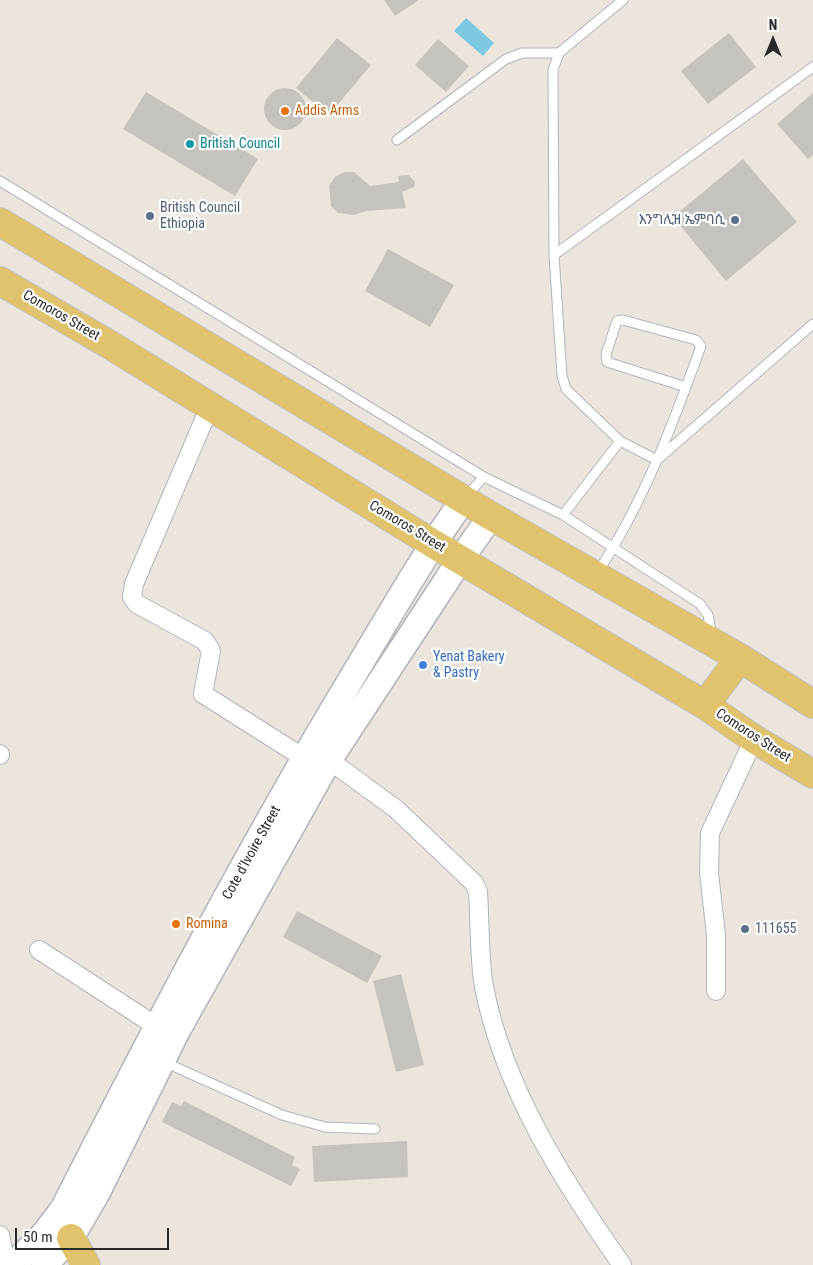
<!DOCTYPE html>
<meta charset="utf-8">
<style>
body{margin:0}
#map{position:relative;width:813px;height:1265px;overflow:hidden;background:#ebe5de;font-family:"Roboto Condensed",sans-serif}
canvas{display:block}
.north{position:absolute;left:748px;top:15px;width:50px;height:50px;-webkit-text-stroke:4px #fff;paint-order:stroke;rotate:0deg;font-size:14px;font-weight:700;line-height:20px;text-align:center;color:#2a2a2a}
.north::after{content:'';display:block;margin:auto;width:18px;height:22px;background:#2a2a2a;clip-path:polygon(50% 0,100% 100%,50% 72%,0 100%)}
.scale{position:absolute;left:15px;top:1228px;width:154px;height:22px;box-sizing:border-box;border:2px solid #2a2a2a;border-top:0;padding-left:6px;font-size:15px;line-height:18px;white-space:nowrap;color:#2a2a2a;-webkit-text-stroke:4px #fff;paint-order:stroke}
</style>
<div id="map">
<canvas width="813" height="1265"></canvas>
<div class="north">N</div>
<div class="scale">50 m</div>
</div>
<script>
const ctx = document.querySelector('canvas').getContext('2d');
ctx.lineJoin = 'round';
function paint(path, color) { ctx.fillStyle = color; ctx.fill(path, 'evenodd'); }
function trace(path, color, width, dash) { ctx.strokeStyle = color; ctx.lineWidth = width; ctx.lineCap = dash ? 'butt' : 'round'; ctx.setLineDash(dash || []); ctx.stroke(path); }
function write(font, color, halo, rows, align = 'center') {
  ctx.font = font + ' "Roboto Condensed","Noto Sans Ethiopic",sans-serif'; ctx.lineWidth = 4.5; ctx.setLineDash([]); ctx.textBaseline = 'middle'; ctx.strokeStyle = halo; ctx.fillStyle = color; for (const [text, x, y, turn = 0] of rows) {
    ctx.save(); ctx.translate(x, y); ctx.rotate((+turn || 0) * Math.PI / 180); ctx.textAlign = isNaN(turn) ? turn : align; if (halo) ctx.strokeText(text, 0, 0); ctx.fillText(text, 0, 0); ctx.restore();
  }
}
const water = new Path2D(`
 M466 18 494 43 483 56 454 31Z`);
const building = new Path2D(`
 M384 0H419L395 16Z
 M729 33 756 67 708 104 681 71Z
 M337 38 371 65 329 115 296 88Z
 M438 39 469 66 446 92 415 65Z
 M264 109a21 21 0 1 1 42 0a21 21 0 1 1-42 0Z
 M146 92 258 159 235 196 123 129Z
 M813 93V155L808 159 777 124Z
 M743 159 797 222 726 281 673 217Z
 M344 172H354L370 186 399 182 398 176 409 175 415 182 414 187 402 192 406 208 366 211 354 215 338 213 331 206 329 186 335 177Z
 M388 249 454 285 430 327 365 291Z
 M297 911 382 956 367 983 283 937Z
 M401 974 424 1065 396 1072 373 981Z
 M184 1101 295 1157 292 1165 300 1169 291 1186 162 1122 172 1102 181 1106Z
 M407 1141 408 1177 314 1182 312 1146Z`);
const service = new Path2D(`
 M623 0 559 53 553 70 554 255 562 376 566 389 620 441 657 460 813 324
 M397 140 506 59 522 53H559
 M0 181 484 477
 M554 255 813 67
 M465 497 484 477 563 515 620 441
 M563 515 700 604 708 615 712 636
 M597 573C643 504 673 424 701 346L696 340 623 320 617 321 606 354 607 362 686 387
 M162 1061 282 1115 325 1127 375 1129`);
const minor = new Path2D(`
 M210 406 134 584 132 597 137 604 205 641 211 651 203 694 304 758
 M0 755V754
 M329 760 396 809 474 883 478 892C480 920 479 959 484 987 504 1089 563 1181 622 1265
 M39 950 156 1026
 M716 991V935L709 873 710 833 754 739
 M0 1235 6 1265`);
const secondary = new Path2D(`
 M13 1265 44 1234 63 1209C153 1032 245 856 347 686 385 623 421 559 464 499
 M44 1265 71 1238 97 1193 176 1033 329 760 460 560 491 516`);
const primary = new Path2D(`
 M0 222 491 516 740 658 813 704
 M0 281 112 346 432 543 705 705 754 739 813 774
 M705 705 740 658
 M71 1238 86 1265`);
const markers = [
 [285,111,5,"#e8710a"],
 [190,144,5,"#0f9aa8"],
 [150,216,5,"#5c6f8a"],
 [735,220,5,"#5c6f8a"],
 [423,665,5,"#3f7fe0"],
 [176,924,5,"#e8710a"],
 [745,929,5,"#5c6f8a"]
];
const foodNames = [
 ["Addis Arms",295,111],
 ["Romina",186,924]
];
const cultureNames = [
 ["British Council",200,144]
];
const serviceNames = [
 ["British Council",160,208],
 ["Ethiopia",160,224],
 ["እንግሊዝ ኤምባሲ",725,220,"right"],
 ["111655",755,929]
];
const streetNames = [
 ["Comoros Street",61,316,30],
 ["Comoros Street",407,527,31],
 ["Comoros Street",753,736,33],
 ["Cote d'Ivoire Street",252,853,-61]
];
const shopNames = [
 ["Yenat Bakery",433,657],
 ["& Pastry",433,673]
];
paint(water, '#7dc9e1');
paint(building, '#c6c2bd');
trace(service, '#b2b4bc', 11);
trace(minor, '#b2b4bc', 20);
trace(secondary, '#b2b4bc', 28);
trace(primary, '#c3c3c3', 30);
trace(service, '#fff', 9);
trace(minor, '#fff', 18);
trace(secondary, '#fff', 25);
trace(primary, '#e1c36d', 28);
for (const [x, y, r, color] of markers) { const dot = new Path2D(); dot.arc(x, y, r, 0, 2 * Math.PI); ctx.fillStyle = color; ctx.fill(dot); trace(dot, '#fff', 2); }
write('14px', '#c56008', '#fff', foodNames, 'left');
write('14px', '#0d838f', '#fff', cultureNames, 'left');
write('14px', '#4e5e75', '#fff', serviceNames, 'left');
write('14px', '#2a2a2a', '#fff', streetNames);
write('14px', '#366cbe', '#fff', shopNames, 'left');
</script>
